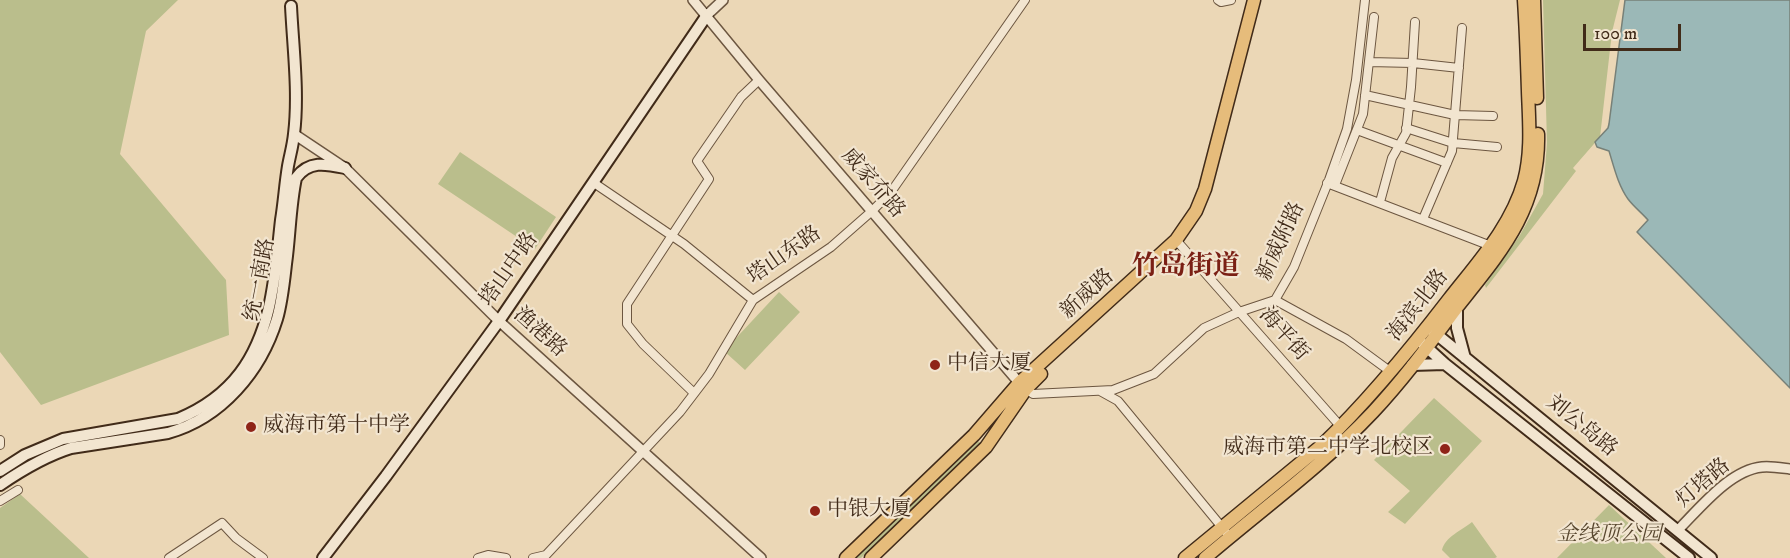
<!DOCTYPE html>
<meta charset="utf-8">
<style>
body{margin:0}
#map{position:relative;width:1790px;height:558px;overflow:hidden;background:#ebd7b6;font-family:"IM FELL DW Pica",serif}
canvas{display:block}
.scale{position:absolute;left:1583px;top:24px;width:98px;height:27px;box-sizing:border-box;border:3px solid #412b19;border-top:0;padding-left:8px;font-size:18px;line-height:21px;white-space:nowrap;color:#412b19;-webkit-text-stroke:4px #f2e5d0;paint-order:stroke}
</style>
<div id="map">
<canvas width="1790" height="558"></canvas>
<div class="scale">100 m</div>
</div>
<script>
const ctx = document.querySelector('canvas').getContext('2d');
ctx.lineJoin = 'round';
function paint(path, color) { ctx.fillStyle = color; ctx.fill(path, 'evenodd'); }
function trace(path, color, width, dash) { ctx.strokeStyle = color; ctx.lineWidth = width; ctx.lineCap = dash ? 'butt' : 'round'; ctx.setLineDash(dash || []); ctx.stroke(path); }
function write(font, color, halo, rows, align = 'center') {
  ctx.font = font + ' "IM FELL DW Pica","Noto Serif SC",serif'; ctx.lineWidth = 4.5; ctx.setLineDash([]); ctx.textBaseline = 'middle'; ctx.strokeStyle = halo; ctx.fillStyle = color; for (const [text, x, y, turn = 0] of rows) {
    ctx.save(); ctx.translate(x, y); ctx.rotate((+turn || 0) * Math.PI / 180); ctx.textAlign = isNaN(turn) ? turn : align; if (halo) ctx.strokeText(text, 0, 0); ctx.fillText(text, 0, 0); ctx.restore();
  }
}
const green = new Path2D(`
 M0 0H178L146 31 120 154 226 280 229 335 41 405 0 352Z
 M1543 0H1620L1612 32 1600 137 1573 168 1576 171 1486 288 1485 285 1520 235 1543 194 1547 143Z
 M460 152 556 217 535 249 438 184Z
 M779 292 800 312 745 370 724 351Z
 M1434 398 1482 441 1405 524 1388 512 1410 491 1374 460Z
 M977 440 981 444 861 558H854Z
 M20 494 89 558H0V508Z
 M1609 505 1666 558H1557Z
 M1472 522 1497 557 1495 558H1450L1442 550C1445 537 1462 530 1472 522Z`);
const water = new Path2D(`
 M1625 0H1790V388L1637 232 1648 220C1642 213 1634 207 1628 199 1618 185 1614 167 1609 151L1597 147 1595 142 1608 128 1609 124Z`);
const minor = new Path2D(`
 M1218 0 1221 2 1231 0
 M1369 62 1413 63 1459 68
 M1365 95 1455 115 1493 116
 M1406 128 1453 143 1497 147
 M1357 130 1447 163
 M594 183 684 244 753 300
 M1327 183 1491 246
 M1335 185 1363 114 1374 17
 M1380 202 1392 158 1406 133 1411 87 1415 22
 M1423 219 1452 151 1462 28
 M1176 240 1341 427
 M1275 300 1346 339 1391 372
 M1026 389 1033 394 1113 390 1154 374 1204 328 1239 312 1275 300 1294 267 1329 180 1347 129 1356 80 1365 0
 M1100 391 1118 401 1230 537
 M694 393 643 344 627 324V304L709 179 697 161 741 97 759 80
 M0 440V445
 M0 501 18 490
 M169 558 222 523 236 538 263 558
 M478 558 488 555 506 558
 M533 558 546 555 680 412 709 374 753 300 831 247 872 211 891 192 1025 0`);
const tertiary = new Path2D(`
 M693 0 759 80 1022 386
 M707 15 723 0
 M294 134 345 168 499 321 761 558
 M1678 530C1700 508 1730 470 1762 467 1771 466 1782 468 1790 469`);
const secondary = new Path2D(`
 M1457 308V328L1465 358
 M1430 329 1711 558
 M1422 343 1445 364 1689 558
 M1412 365 1445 364
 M0 471 25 455 63 439 178 419C202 409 224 394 240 373 273 329 275 273 281 220 284 202 285 184 288 166 290 155 293 145 294 134 299 93 293 47 291 6
 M0 485C22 470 45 456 71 448L168 433C222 418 261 371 277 319 282 302 284 282 286 264 290 236 290 206 296 178 309 160 326 164 345 168
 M323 558 386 476 499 321 707 15`);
const primary = new Path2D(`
 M1534 0 1537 98
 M846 558 974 435 1019 383 1176 240 1196 211 1205 189 1254 0
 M871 558 986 447 1026 389 1041 374
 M1185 558 1321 446C1368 401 1409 351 1449 299 1477 263 1511 227 1524 181 1532 151 1529 121 1528 91 1527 60 1526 30 1524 0
 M1205 558C1261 510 1322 466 1373 412 1404 379 1431 342 1458 306 1501 252 1540 208 1538 134`);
const markers = [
 [935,365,6,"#8f2418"],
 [251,427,6,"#8f2418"],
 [1445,449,6,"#8f2418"],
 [815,511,6,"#8f2418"]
];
const streetNames = [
 ["威家夼路",872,184,49],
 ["新威附路",1282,242,-65],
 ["塔山东路",785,256,-35],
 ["塔山中路",510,270,-55],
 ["统一南路",261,280,-79],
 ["新威路",1088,295,-42],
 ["海滨北路",1419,306,-52],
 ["渔港路",539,333,42],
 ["海平街",1283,335,48],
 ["刘公岛路",1581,427,39],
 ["灯塔路",1704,484,-40]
];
const poiNames = [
 ["中信大厦",947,365],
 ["威海市第十中学",263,427],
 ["威海市第二中学北校区",1433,449,"right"],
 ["中银大厦",827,511]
];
const parkNames = [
 ["金线顶公园",1609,536]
];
const districtNames = [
 ["竹岛街道",1186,268]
];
paint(green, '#babe8c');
paint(water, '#9bb8b7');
trace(water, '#778078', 1.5);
trace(minor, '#6c5640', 10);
trace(tertiary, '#6c5640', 12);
trace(secondary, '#412b19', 14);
trace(primary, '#412b19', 15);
trace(minor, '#f2e5d0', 8);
trace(tertiary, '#f2e5d0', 9);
trace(secondary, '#f2e5d0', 10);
trace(primary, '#e6bc7b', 12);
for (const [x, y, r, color] of markers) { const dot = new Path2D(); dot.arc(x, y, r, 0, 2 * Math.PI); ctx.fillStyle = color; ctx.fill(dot); trace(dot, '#f2e5d0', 2); }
write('21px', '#412b19', '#f2e5d0', streetNames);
write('21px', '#412b19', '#f2e5d0', poiNames, 'left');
write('italic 21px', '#594830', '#f2e5d0', parkNames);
write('bold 27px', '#7a1f14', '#f2e5d0', districtNames);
</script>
